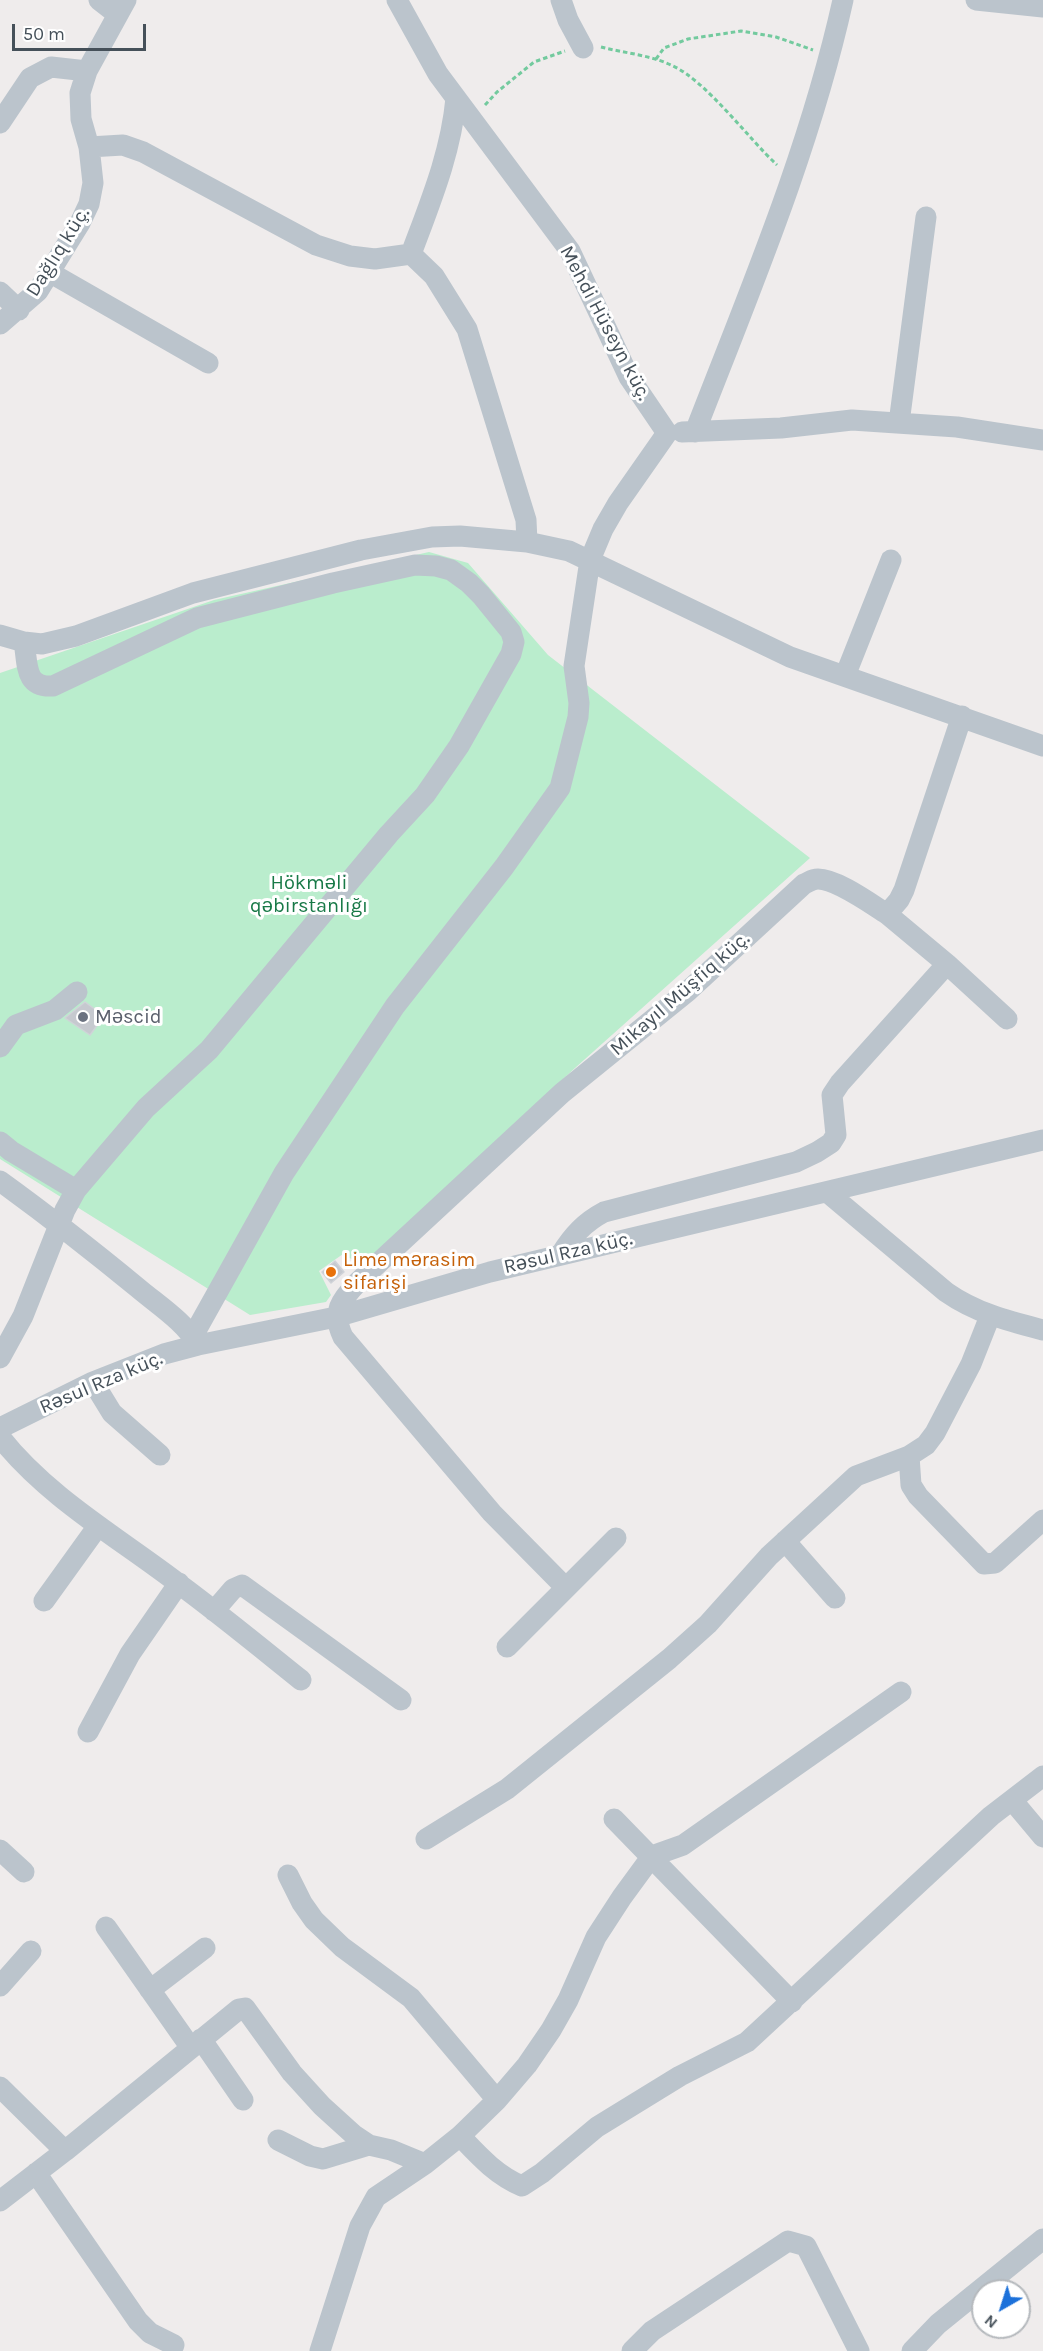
<!DOCTYPE html>
<meta charset="utf-8">
<style>
body{margin:0}
#map{position:relative;width:1043px;height:2351px;overflow:hidden;background:#efecec;font-family:Karla,sans-serif}
canvas{display:block}
.north{position:absolute;left:971px;top:2279px;width:60px;height:60px;box-sizing:border-box;background:#fff;border:2px solid #b5b9bd;border-radius:50%;rotate:219deg;font-size:16px;font-weight:700;line-height:24px;text-align:center;color:#455059}
.north::after{content:'';display:block;margin:auto;width:21px;height:27px;background:#1c71da;clip-path:polygon(50% 0,100% 100%,50% 72%,0 100%)}
.scale{position:absolute;left:12px;top:24px;width:134px;height:27px;box-sizing:border-box;border:3px solid #455059;border-top:0;padding-left:8px;font-size:18px;line-height:21px;white-space:nowrap;color:#455059;-webkit-text-stroke:4px #fff;paint-order:stroke}
</style>
<div id="map">
<canvas width="1043" height="2351"></canvas>
<div class="north">N</div>
<div class="scale">50 m</div>
</div>
<script>
const ctx = document.querySelector('canvas').getContext('2d');
ctx.lineJoin = 'round';
function paint(path, color) { ctx.fillStyle = color; ctx.fill(path, 'evenodd'); }
function trace(path, color, width, dash) { ctx.strokeStyle = color; ctx.lineWidth = width; ctx.lineCap = dash ? 'butt' : 'round'; ctx.setLineDash(dash || []); ctx.stroke(path); }
function write(font, color, halo, rows, align = 'center') {
  ctx.font = font + ' Karla,sans-serif'; ctx.lineWidth = 6; ctx.setLineDash([]); ctx.textBaseline = 'middle'; ctx.strokeStyle = halo; ctx.fillStyle = color; for (const [text, x, y, turn = 0] of rows) {
    ctx.save(); ctx.translate(x, y); ctx.rotate((+turn || 0) * Math.PI / 180); ctx.textAlign = isNaN(turn) ? turn : align; if (halo) ctx.strokeText(text, 0, 0); ctx.fillText(text, 0, 0); ctx.restore();
  }
}
const green = new Path2D(`
 M429 552 468 563 548 655 810 858 575 1068 363 1266 343 1254 319 1271 331 1295 326 1302 250 1315 0 1159V673L214 600Z`);
const building = new Path2D(`
 M85 1002 104 1016 90 1035 65 1018Z
 M335 1261 344 1272 331 1283 322 1272Z`);
const path = new Path2D(`
 M601 47C624 53 651 55 673 66 706 81 748 138 777 165
 M656 59 664 48 688 39 741 31 776 37 813 50
 M485 105 497 92 534 62 565 51`);
const minor = new Path2D(`
 M99 0 117 14
 M561 0 568 20 583 48
 M976 0 1043 7
 M0 123 30 78 51 67 87 71
 M89 147 123 145 143 152 316 245 350 256 375 259 411 254 434 276 467 329 526 520 527 542
 M411 254C430 203 451 153 456 98
 M49 272 208 363
 M0 292 19 310
 M0 324 38 291 80 223 89 204 93 183 89 147 81 119 80 93 87 71 126 0
 M899 423 926 217
 M682 432 781 428 852 420 957 427 1043 440
 M695 432C750 290 810 149 843 0
 M0 635 24 642 42 644 76 636 193 593 361 550 432 537 460 536 527 542 569 551 790 657 1043 746
 M845 676 891 560
 M887 914 947 964 1007 1019
 M0 1047 16 1025 55 1010 77 992
 M0 1142 11 1151 76 1190
 M0 1181C47 1215 93 1251 138 1288 158 1305 185 1322 198 1345
 M827 1192 946 1292C976 1313 1008 1321 1043 1330
 M561 1254C573 1235 585 1222 604 1212L796 1162 817 1152 831 1143 836 1135 832 1095 840 1083 947 964
 M193 1336 284 1173 395 1006 504 867 560 788 578 717 579 703 574 666 590 560 603 529 618 503 667 433 629 377 570 251 438 74 397 0
 M0 1358 23 1316 65 1210 76 1190 146 1108 209 1050 389 834 425 795 459 746 511 654 514 642 511 632 481 595 469 583 451 570 436 566 415 565 333 583 197 618 53 686C24 688 28 664 24 642
 M93 1382 112 1413 160 1455
 M0 1428 93 1382 164 1354 198 1345 336 1317 490 1272 1043 1140
 M0 1437C47 1497 119 1538 179 1584 221 1615 261 1648 301 1680
 M909 1456 911 1485 918 1496 984 1564 995 1563 1043 1520
 M785 1541 835 1598
 M565 1587 492 1513 343 1337C331 1312 341 1300 358 1282L562 1093 688 991 804 884C809 882 812 879 818 879 837 879 871 904 887 914L899 900 904 890 962 716
 M44 1601 98 1526
 M214 1611 233 1589 242 1585 401 1700
 M507 1647 616 1538
 M88 1732 130 1654 179 1583
 M1012 1800 1043 1837
 M614 1819 792 2002
 M426 1839 507 1789 669 1659 708 1624 769 1556 856 1476 909 1456 926 1445 935 1433 971 1364 990 1316
 M0 1850 24 1872
 M288 1875 302 1903 314 1920 342 1947 411 1998 497 2100
 M106 1927 191 2048
 M0 1986 31 1951
 M150 1990 205 1948
 M201 2039 243 2100
 M0 2087 65 2151
 M460 2136C479 2156 496 2175 522 2186L542 2173 597 2127 680 2076 747 2042 991 1816 1043 1776
 M278 2140 310 2156 323 2159 369 2145
 M36 2173 138 2321 150 2333 174 2345
 M0 2201 65 2151 239 2009 245 2008 292 2073 322 2106 354 2135 369 2145 391 2150 425 2164
 M320 2351 360 2226 376 2197 425 2164 460 2136 497 2100 527 2065 551 2030 568 2000 596 1937 622 1897 652 1856 683 1845 901 1692
 M632 2351 652 2331 788 2241 806 2246 859 2351
 M912 2351 938 2324 1043 2239`);
const markers = [
 [83,1017,6,"#6b7280"],
 [331,1272,6,"#e8710a"]
];
const streetNames = [
 ["Dağlıq küç.",58,252,-58],
 ["Mehdi Hüseyn küç.",605,323,62],
 ["Mikayıl Müşfiq küç.",680,994,-41],
 ["Rəsul Rza küç.",568,1253,-13],
 ["Rəsul Rza küç.",101,1383,-23]
];
const parkNames = [
 ["Hökməli",309,883],
 ["qəbirstanlığı",309,906]
];
const worshipNames = [
 ["Məscid",95,1017]
];
const foodNames = [
 ["Lime mərasim",343,1260],
 ["sifarişi",343,1283]
];
paint(green, '#baedcd');
paint(building, '#c6c9cf');
trace(building, '#d0d3d8', 1.5);
trace(path, '#73ca9e', 3, [4.5, 3]);
trace(minor, '#bbc4cc', 21);
for (const [x, y, r, color] of markers) { const dot = new Path2D(); dot.arc(x, y, r, 0, 2 * Math.PI); ctx.fillStyle = color; ctx.fill(dot); trace(dot, '#fff', 2); }
write('20px', '#455059', '#fff', streetNames);
write('20px', '#187947', '#fff', parkNames);
write('20px', '#5b616d', '#fff', worshipNames, 'left');
write('20px', '#c56008', '#fff', foodNames, 'left');
</script>
